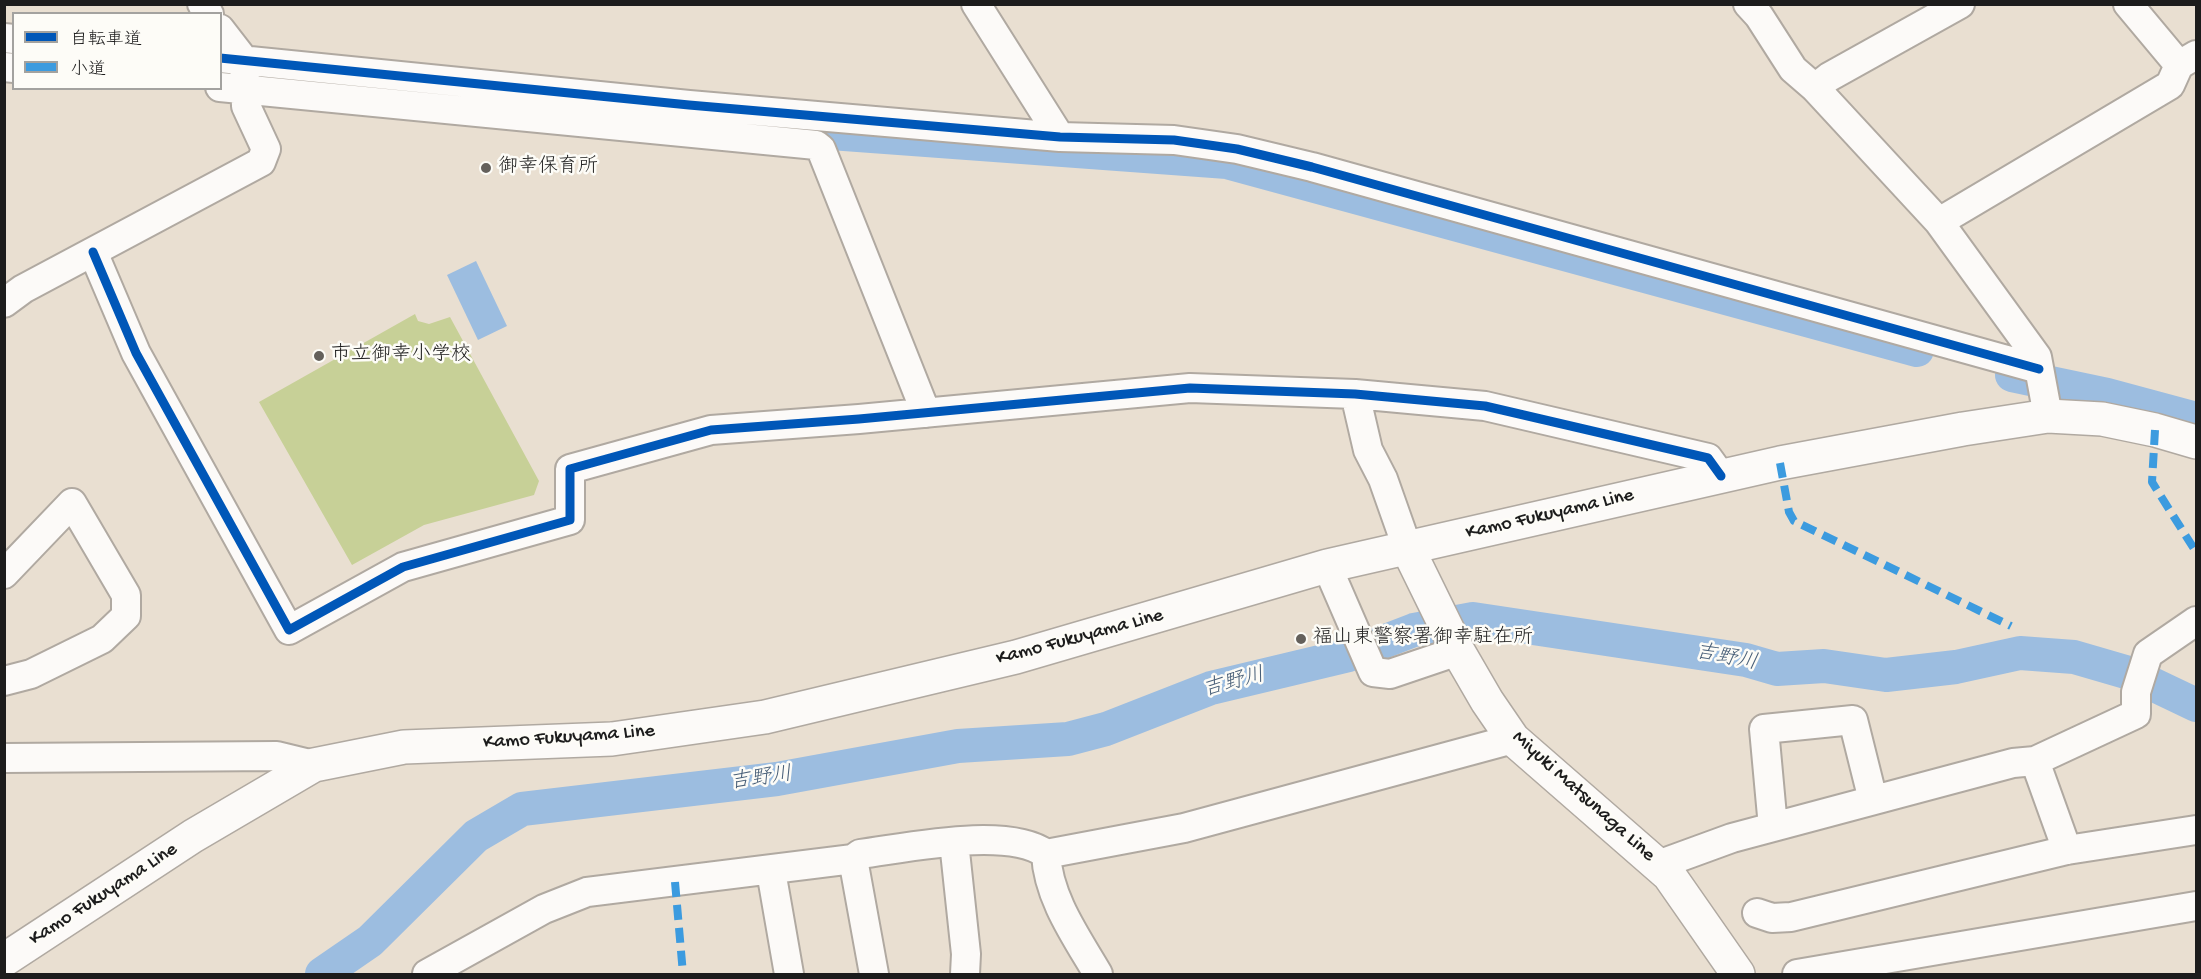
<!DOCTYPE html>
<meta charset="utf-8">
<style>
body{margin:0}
#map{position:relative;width:2201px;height:979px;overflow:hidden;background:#e9dfd1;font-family:"Gochi Hand","Klee One",sans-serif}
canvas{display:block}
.frame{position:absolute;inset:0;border:6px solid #1c1c1c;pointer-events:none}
.legend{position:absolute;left:12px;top:12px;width:210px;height:78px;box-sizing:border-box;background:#fdfcf7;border:2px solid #a3a29f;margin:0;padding:8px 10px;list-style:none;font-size:18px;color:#1c1c1c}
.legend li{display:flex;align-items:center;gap:12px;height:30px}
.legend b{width:30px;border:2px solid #a3a29f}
</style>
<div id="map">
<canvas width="2201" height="979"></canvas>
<div class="frame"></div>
<ul class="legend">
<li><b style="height:8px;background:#0057b8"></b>自転車道</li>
<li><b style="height:8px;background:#3c9bdf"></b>小道</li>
</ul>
</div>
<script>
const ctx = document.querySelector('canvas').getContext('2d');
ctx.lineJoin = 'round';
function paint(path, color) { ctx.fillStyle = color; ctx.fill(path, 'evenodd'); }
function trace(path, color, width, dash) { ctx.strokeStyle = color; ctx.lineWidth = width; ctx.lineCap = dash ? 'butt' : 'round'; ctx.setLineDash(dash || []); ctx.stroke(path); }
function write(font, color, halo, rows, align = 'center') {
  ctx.font = font + ' "Gochi Hand","Klee One",sans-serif'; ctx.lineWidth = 5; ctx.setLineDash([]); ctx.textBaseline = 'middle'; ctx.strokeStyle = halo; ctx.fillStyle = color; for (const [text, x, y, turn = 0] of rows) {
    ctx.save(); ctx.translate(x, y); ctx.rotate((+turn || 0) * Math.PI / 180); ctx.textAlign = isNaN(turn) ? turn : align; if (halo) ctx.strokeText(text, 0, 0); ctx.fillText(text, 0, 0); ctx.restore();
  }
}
const green = new Path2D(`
 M415 314 418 321 429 324 450 317 539 481 534 495 424 525 352 565 259 402Z`);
const water = new Path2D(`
 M476 261 507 326 478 340 447 275Z`);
const river = new Path2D(`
 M776 129 1227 162 1917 350
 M2012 375 2107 395 2196 419
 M322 974 370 941 476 836 522 809 777 779 958 746 1068 739 1106 729 1211 688 1349 655 1414 630 1473 619 1746 660 1777 669 1824 666 1886 675 1956 667 2020 653 2074 657 2129 673 2196 705`);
const minor = new Path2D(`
 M202 4 209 14
 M976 4 1060 137
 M1748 4 1759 16 1793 69 1815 88 1939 222 2037 357 2048 416
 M2128 4 2179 65
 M4 38 14 39
 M220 58 689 105 1060 137 1174 140 1237 149 1312 167 2039 369
 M4 67 14 68
 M220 87 816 145 821 149 926 413
 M1815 88 1829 77 1960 4
 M1939 222 2170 85 2179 65 2196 55
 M93 252 136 353 289 630 403 567 570 520V469L711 430 859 419 1190 388 1355 394 1485 406 1708 458 1721 476
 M4 303 23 289 261 162 266 149 246 106 244 60 220 29
 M1355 394 1368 450 1383 479 1407 547
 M1327 566 1373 672 1390 674 1458 651
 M4 574 72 503 126 595V616L102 639 31 674 4 681
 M4 758 277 756 314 765
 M2035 761 2067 850
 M1773 827 1764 729 1853 720 1873 800
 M954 842 966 954 965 974
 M1046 854C1048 898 1077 938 1098 974
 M853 859 874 974
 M1658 865 1732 838 2013 763 2035 761 2136 714V692L2148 654 2196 621
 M771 871 789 974
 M1757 913 1772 918 1791 917 2067 850 2196 830
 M427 974 544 909 587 892 853 859 860 854C907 848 1008 826 1046 854L1184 828 1513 739
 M1797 974 2196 906`);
const major = new Path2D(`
 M1407 547 1458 651 1487 701 1513 739 1669 875 1738 974
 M4 960 193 836 314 765 404 747 612 739 765 717 1016 657 1327 566 1780 463 1963 429 2048 416 2102 419 2155 430 2196 442`);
const quiet = new Path2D(`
 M2155 430 2152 482 2196 552
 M1780 463 1789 512 1794 521 2011 626
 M675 882 683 974`);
const cycleway = new Path2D(`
 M220 58 689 105 1060 137 1174 140 1237 149 1312 167 2039 369
 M93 252 136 353 289 630 403 567 570 520V469L711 430 859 419 1190 388 1355 394 1485 406 1708 458 1721 476`);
const markers = [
 [486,168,6,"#64605b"],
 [319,356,6,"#64605b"],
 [1301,639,6,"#64605b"]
];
const poiNames = [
 ["御幸保育所",498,168],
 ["市立御幸小学校",331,356],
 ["福山東警察署御幸駐在所",1313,639]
];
const streetNames = [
 ["Kamo Fukuyama Line",1550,515,-13],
 ["Kamo Fukuyama Line",1080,638,-15],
 ["Kamo Fukuyama Line",569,738,-4],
 ["Miyuki Matsunaga Line",1583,797,42],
 ["Kamo Fukuyama Line",104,895,-33]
];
const waterNames = [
 ["吉野川",1726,659,11],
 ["吉野川",1234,684,-15],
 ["吉野川",761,780,-8]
];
paint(green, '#c7d097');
paint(water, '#9cbde0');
trace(river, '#9cbde0', 34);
trace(minor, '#b0a9a1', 32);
trace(major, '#b0a9a1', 36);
trace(minor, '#fcfaf8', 28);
trace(major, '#fcfaf8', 33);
trace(quiet, '#3c9bdf', 8, [15, 8]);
trace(cycleway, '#0057b8', 9);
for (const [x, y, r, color] of markers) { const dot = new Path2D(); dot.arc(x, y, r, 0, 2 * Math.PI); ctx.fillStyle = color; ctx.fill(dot); trace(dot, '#fdfcf7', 2); }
write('20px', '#1c1c1c', '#fdfcf7', poiNames, 'left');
write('20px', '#1c1c1c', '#fdfcf7', streetNames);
write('italic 21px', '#475e77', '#fdfcf7', waterNames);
</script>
